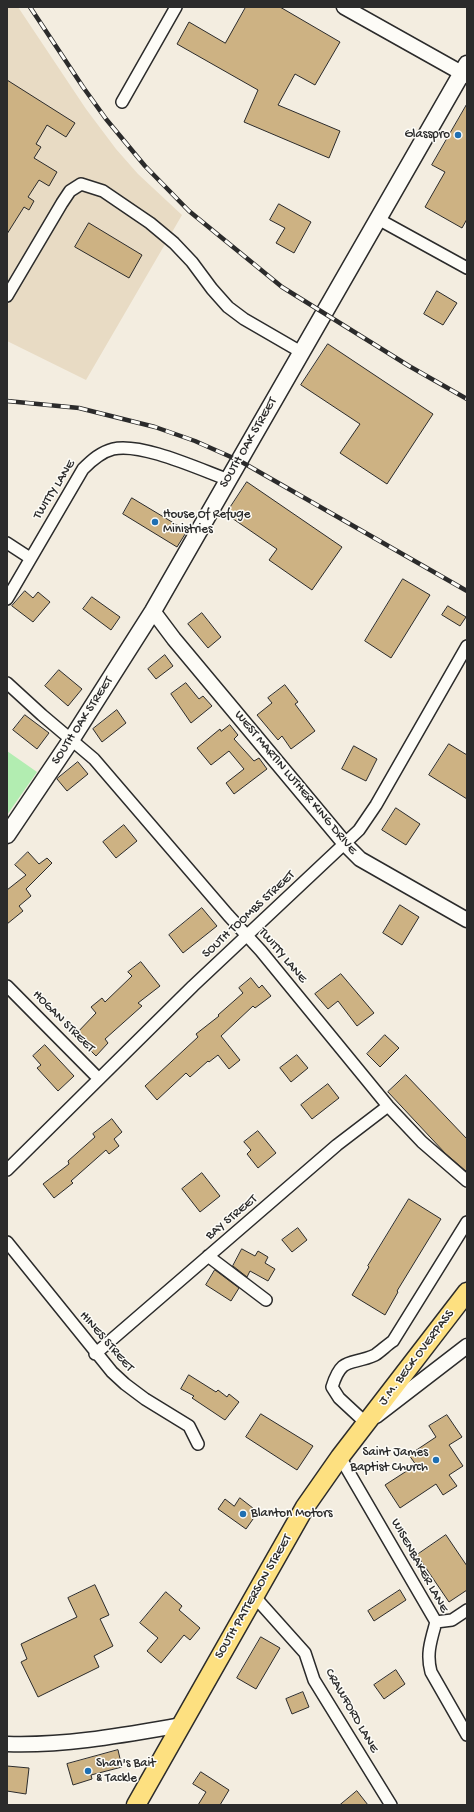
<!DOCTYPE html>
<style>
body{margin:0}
#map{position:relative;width:474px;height:1812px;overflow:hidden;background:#f3ede0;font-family:"Gochi Hand",sans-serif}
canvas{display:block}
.frame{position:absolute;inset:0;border:8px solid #2b2b2b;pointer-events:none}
</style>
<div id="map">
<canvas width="474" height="1812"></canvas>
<div class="frame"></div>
</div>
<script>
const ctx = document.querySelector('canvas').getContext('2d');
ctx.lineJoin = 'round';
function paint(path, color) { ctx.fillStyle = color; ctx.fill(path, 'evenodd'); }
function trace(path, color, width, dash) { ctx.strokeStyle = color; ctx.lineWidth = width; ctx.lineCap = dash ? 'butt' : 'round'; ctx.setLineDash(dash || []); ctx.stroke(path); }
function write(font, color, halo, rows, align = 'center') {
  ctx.font = font + ' "Gochi Hand",sans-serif'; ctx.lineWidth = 3; ctx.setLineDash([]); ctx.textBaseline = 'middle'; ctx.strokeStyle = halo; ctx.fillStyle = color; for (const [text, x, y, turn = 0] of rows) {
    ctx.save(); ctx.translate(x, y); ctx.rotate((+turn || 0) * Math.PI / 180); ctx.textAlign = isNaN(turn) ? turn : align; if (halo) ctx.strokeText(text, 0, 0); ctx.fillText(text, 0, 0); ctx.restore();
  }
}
const built = new Path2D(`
 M7 7H18L86 109 116 149 138 174 182 215 86 380 7 341Z`);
const green = new Path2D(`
 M7 751 37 772 7 815Z`);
const building = new Path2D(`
 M246 7H280L340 42 315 85 295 74 278 105 340 131 329 158 244 122 258 90 177 44 189 22 225 43Z
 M7 80 75 123 66 137 47 125 36 144 41 147 34 158 57 172 49 186 39 180 28 197 34 201 29 210 24 207 7 234Z
 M467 104V219L462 228 425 207 445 172 432 165Z
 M279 204 311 222 294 253 276 243 285 228 270 220Z
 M89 223 142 255 129 278 75 247Z
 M437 291 457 303 443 325 424 314Z
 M328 344 433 414 387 484 340 453 360 424 301 385Z
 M247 482 342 547 312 590 269 560 277 549 226 514Z
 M132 498 187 531 177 547 123 514Z
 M403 579 430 595 391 658 365 641Z
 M25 591 33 598 38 592 50 602 33 622 12 606Z
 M92 597 120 617 111 630 83 609Z
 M448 606 466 617 460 626 442 615Z
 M202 613 221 637 208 648 188 624Z
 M165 655 173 666 156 679 148 669Z
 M59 670 82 689 68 706 45 686Z
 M186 683 199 699 203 696 212 706 191 723 171 694Z
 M285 685 298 702 295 704 315 731 291 749 282 736 278 740 257 715 272 703 268 698Z
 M117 710 126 723 102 742 93 729Z
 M25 715 49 733 37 749 13 730Z
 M230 725 238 735 234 739 254 761 259 758 267 769 234 794 226 783 244 769 229 751 211 765 197 748 220 729 221 731Z
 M449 744 467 755V799L429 775Z
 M354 746 377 759 366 781 342 769Z
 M78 762 88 774 67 791 57 779Z
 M396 808 420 824 406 845 382 830Z
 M124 825 137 841 116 858 103 842Z
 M28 852 39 864 47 858 52 863 26 889 31 896 19 906 23 911 7 924V890L26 875 15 865Z
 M400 905 419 917 402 945 383 933Z
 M202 908 217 926 183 953 169 935Z
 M141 962 160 986 138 1003 142 1006 105 1039 108 1043 96 1056 75 1035 96 1013 91 1007 102 998 105 1002 132 976 128 972Z
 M341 974 374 1013 357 1026 338 1001 328 1009 315 994Z
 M251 978 259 988 262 985 271 996 255 1008 253 1006 221 1036 240 1060 229 1069 218 1055 209 1062 208 1061 190 1077 186 1073 157 1100 145 1086 198 1037 196 1034 219 1016 218 1015 243 993 239 988Z
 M385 1035 399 1048 380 1067 367 1054Z
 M45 1045 74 1076 58 1091 37 1068 41 1065 33 1056Z
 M297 1055 308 1068 291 1082 280 1068Z
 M406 1075 467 1139V1172L445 1153 388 1092Z
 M328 1084 339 1098 312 1119 301 1105Z
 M112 1119 122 1132 114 1139 119 1146 109 1154 106 1150 71 1181 73 1183 54 1198 43 1184 69 1164 68 1161 95 1137 93 1134Z
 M258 1131 276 1153 258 1168 247 1154 251 1150 244 1142Z
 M202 1173 220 1196 200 1212 182 1189Z
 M409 1199 441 1219 397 1291 398 1292 385 1315 352 1295 369 1267 368 1266Z
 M298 1228 307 1240 292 1252 282 1240Z
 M242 1249 255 1256 258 1251 268 1257 265 1263 275 1269 268 1281 250 1271 247 1277 233 1266Z
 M215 1270 239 1288 231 1301 206 1285Z
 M189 1375 216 1392 218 1390 227 1397 229 1394 239 1402 225 1420 192 1398 194 1396 181 1389Z
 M261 1414 313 1446 297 1470 246 1437Z
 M447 1415 462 1437 449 1445 463 1466 449 1475 457 1486 443 1495 436 1484 400 1508 385 1485 416 1465 409 1455 436 1437 429 1426Z
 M240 1498 258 1512 246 1529 218 1509 225 1499 234 1506Z
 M446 1535 467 1566V1590L449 1602 417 1555Z
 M95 1585 109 1615 100 1619 113 1646 94 1656 99 1667 38 1697 21 1662 27 1659 21 1644 77 1617 68 1598Z
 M400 1590 406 1600 374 1621 368 1611Z
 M166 1592 182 1606 179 1610 200 1628 190 1640 184 1635 161 1663 147 1651 158 1638 140 1623Z
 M261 1637 280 1648 256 1689 237 1678Z
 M396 1670 405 1684 384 1699 374 1685Z
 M303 1692 309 1707 292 1714 286 1699Z
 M118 1750 122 1767 91 1775 92 1779 73 1785 67 1764Z
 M7 1766 29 1768 26 1794 7 1791Z
 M201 1772 229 1790 220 1805H198L206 1792 193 1784Z
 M357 1791 368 1805H340Z`);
const minor = new Path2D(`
 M122 102 176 7
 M378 219 467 268
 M7 296 62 203 70 191 81 184 103 191 150 223 174 243 192 262 212 289 228 307 244 319 301 352
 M7 543 30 558
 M7 599 83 469C92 460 101 452 113 449 141 442 201 470 229 480
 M7 683 42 715 94 759 228 915 261 951 388 1106 422 1142 467 1181
 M7 986 99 1079
 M7 1170 193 986 359 830 376 805 467 646
 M7 1242 112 1372 125 1384 145 1399 189 1426 198 1444
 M208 1256 266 1300
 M95 1354 337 1145 388 1106
 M367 1424 339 1398 332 1387C342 1355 351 1366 375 1355 381 1351 387 1345 393 1341L467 1222
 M340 1457 436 1622C431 1640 426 1654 431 1672L467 1735
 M254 1596 305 1653 314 1680 391 1805
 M436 1622 452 1620 467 1610`);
const tertiary = new Path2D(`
 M344 7 467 76
 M153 611 174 639 346 845 360 859 467 920
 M376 1416 467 1346
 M7 1744C66 1746 124 1735 182 1725`);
const secondary = new Path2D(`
 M7 835 71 740 153 611 467 64`);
const primary = new Path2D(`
 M136 1805 305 1507 340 1457 467 1292`);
const rail = new Path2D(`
 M30 7 83 87 106 119 145 166 189 211 282 287 409 366 467 399
 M7 401 79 408 155 427 195 441 240 461 467 591`);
const markers = [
 [458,135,4,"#1f6fb2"],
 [155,522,4,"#1f6fb2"],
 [436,1460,4,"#1f6fb2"],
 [243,1514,4,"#1f6fb2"],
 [88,1771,4,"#1f6fb2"]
];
const poiNames = [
 ["Glasspro",450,135,"right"],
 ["House Of Refuge",163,515],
 ["Ministries",163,530],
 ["Saint James",428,1453,"right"],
 ["Baptist Church",428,1468,"right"],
 ["Blanton Motors",251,1514],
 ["Shan's Bait",96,1764],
 ["& Tackle",96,1779]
];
const streetNames = [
 ["SOUTH OAK STREET",249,443,-60],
 ["TWITTY LANE",55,490,-58],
 ["SOUTH OAK STREET",83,721,-57],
 ["WEST MARTIN LUTHER KING DRIVE",295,783,50],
 ["SOUTH TOOMBS STREET",249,915,-43],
 ["TWITTY LANE",282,956,50],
 ["HOGAN STREET",63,1022,45],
 ["BAY STREET",232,1218,-40],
 ["HINES STREET",106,1342,49],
 ["J.M. BECK OVERPASS",417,1358,-53],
 ["WISENBAKER LANE",419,1566,61],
 ["SOUTH PATTERSON STREET",254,1597,-60],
 ["CRAWFORD LANE",351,1711,60]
];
paint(built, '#e8dbc4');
paint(green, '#b2edb1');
paint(building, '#cdb283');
trace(building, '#2b2b2b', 1);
trace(minor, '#2b2b2b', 14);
trace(tertiary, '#2b2b2b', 17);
trace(secondary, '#2b2b2b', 19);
trace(primary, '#2b2b2b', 21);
trace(minor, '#fdfcf7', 11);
trace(tertiary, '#fdfcf7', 14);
trace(secondary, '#fdfcf7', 16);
trace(primary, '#fde080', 18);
trace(rail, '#2b2b2b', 4.5);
trace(rail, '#fdfcf7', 3, [9]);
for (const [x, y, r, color] of markers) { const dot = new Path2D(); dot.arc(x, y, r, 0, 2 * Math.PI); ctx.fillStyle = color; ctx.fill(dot); trace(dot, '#fdfcf7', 1.5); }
write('13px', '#2b2b2b', '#fdfcf7', poiNames, 'left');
write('13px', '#2b2b2b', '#fdfcf7', streetNames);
</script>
